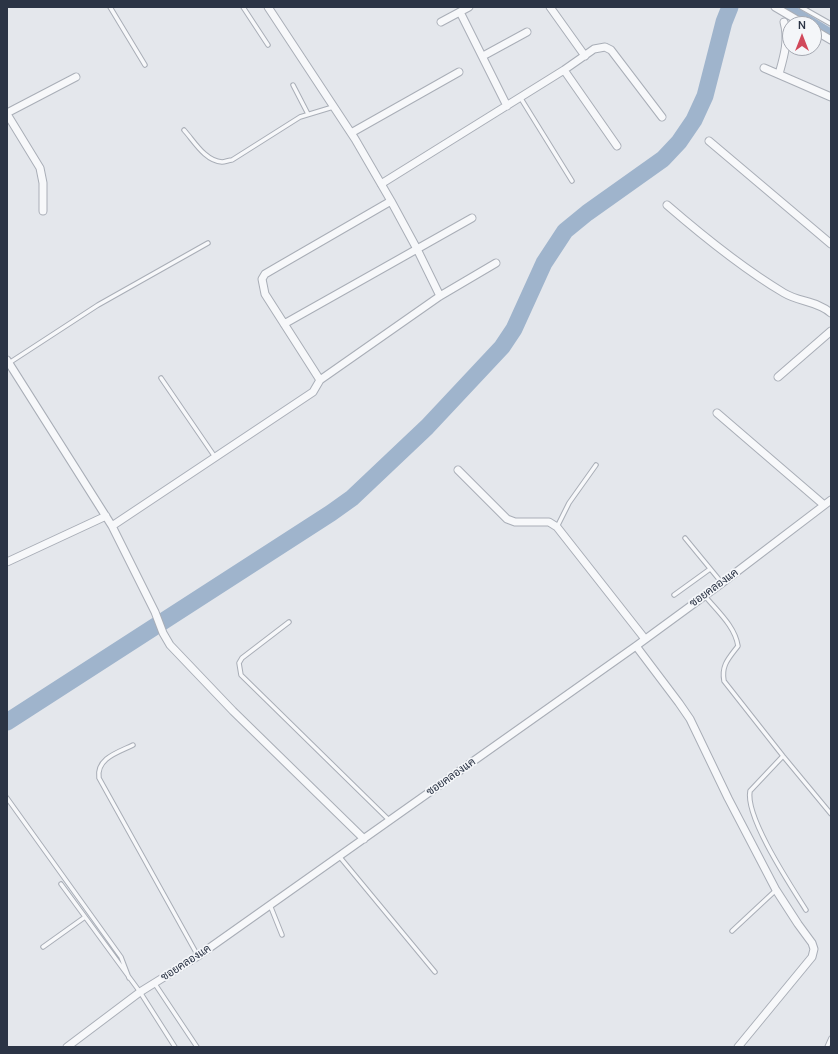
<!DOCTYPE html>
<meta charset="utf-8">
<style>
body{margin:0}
#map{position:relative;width:838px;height:1054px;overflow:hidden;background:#e4e7ec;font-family:Manrope,sans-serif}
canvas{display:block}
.frame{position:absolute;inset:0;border:8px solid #2b3445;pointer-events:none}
.north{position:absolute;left:782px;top:16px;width:40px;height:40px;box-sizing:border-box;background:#f4f6f9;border:1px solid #a4a8b1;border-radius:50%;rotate:0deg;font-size:11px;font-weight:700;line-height:16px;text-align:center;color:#2b3445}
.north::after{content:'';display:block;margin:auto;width:14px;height:18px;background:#d1495b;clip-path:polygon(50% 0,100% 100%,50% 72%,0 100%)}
</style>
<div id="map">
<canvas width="838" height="1054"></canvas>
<div class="frame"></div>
<div class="north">N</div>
</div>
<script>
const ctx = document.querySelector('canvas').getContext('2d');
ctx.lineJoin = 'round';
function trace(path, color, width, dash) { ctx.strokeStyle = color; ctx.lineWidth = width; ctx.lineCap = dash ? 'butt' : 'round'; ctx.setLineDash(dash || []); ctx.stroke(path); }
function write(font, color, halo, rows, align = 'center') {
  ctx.font = font + ' Manrope,Sarabun,sans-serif'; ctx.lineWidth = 3.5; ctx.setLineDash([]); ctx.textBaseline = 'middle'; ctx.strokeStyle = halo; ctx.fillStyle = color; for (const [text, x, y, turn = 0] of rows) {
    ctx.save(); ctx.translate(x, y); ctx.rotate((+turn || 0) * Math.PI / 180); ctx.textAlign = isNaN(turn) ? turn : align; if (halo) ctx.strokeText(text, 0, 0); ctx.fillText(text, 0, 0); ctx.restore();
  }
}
const canal = new Path2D(`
 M787 7 831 34`);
const river = new Path2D(`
 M7 722 331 513 352 498 427 427 502 347 514 329 544 263 565 231 587 213 663 159 679 142 694 120 705 96 724 22 730 7`);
const lane = new Path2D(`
 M110 7 145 65
 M243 7 268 45
 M801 7 831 24
 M293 85 308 114
 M520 97 572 181
 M184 130C194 141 205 161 222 162 225 162 229 160 232 160L300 117 333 107
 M9 363 98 305 208 243
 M161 378 215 457
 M557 527 569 503 596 465
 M685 538 722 583
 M674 595 710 569
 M705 596C717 611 735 626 738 646 729 658 721 665 724 681L783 756 831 814
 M289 622 242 658 239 663 241 675 389 820
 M133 745C119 752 96 758 99 778L198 956
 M783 756 750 791C745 817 791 886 806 910
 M7 798 121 957 129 978
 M339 856 435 972
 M61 884 140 992 175 1047
 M270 905 282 935
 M732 931 776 890
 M43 947 85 917
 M155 984 197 1047
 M827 1047 831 1038`);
const street = new Path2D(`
 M268 7 355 139 391 201 417 249 440 296
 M550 7 585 56
 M775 7 804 24
 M460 12 507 106
 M441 22 469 7
 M814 30 831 40
 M483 56 527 32
 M764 68 831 97
 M564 70 617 146
 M779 74C784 56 789 40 784 22
 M7 113 76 77
 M7 114 40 168 43 183V211
 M351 133 459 72
 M709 141 831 244
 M381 184 564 70 594 49 605 47 611 50 662 117
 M667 205C704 237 742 268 784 293 799 302 817 301 831 313
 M284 324 472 218
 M7 360 112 526 155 612 163 633 170 645 233 711 364 839
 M778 377 831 331
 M320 380 265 294 262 279 265 274 277 267 391 201
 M717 413 824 505
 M458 470 507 519 515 522H549L557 527 645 639
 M112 526 313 392 320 380 440 296 496 263
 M7 562 106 516
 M636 646 679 703 690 719 728 798 776 890 798 924 812 943 814 949 812 957 738 1047
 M67 1047 140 992 198 956 636 646 722 583 831 500`);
const streetNames = [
 ["ซอยคลองแค",714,588,-36],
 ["ซอยคลองแค",451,777,-35],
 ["ซอยคลองแค",186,963,-33]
];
trace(canal, '#9fb4cc', 10);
trace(river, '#9fb4cc', 17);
trace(lane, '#a9aeb7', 5.5);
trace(street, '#a9aeb7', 9);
trace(lane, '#f7f8fa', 3.5);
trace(street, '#f7f8fa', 7);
write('11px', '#2b3445', '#f4f6f9', streetNames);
</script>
